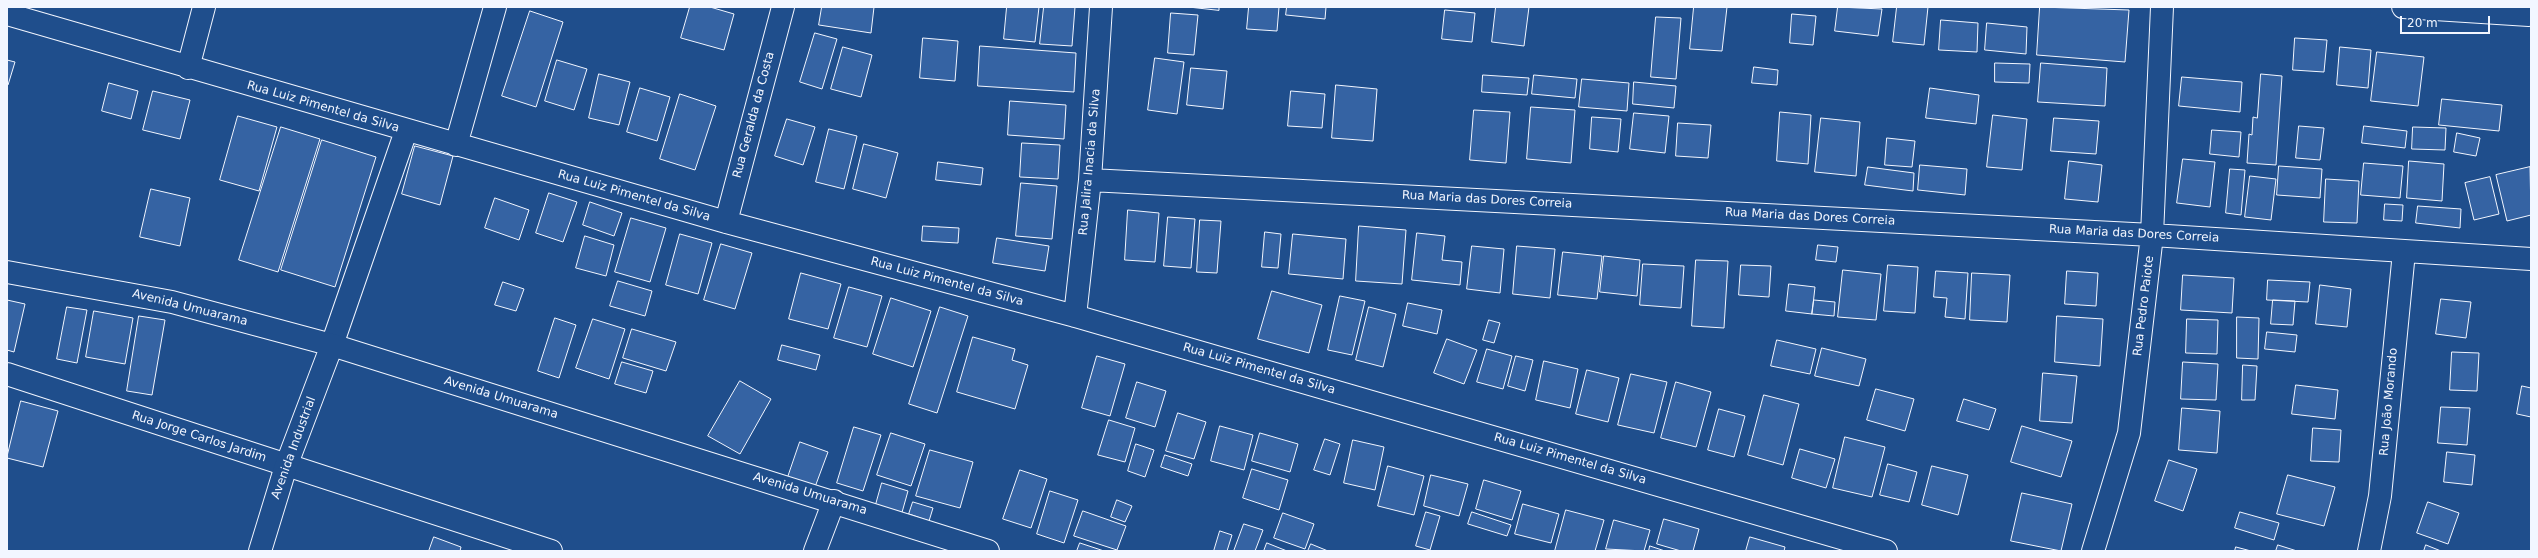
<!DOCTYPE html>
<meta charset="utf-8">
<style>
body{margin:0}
#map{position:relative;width:2538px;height:558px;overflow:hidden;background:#1f4e8c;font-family:"DejaVu Sans",sans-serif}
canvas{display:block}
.frame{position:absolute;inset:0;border:8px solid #f2f6ff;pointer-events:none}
.scale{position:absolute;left:2400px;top:16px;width:90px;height:18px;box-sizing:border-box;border:2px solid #f2f6ff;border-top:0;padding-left:5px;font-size:12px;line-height:14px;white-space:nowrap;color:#f2f6ff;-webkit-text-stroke:3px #1f4e8c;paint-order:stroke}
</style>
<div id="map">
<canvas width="2538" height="558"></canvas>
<div class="frame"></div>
<div class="scale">20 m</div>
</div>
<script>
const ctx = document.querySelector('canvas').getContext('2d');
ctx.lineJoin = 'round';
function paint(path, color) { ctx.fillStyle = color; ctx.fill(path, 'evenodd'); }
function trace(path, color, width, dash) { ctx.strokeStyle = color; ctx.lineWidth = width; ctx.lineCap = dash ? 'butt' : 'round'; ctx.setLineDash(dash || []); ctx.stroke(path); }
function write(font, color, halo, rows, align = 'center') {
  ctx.font = font + ' "DejaVu Sans",sans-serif'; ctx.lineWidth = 3; ctx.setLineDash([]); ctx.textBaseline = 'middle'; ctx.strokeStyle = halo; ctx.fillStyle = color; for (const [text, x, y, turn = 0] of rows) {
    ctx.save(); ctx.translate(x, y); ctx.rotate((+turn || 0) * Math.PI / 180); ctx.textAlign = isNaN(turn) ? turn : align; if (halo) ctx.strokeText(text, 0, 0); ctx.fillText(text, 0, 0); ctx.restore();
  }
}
const building = new Path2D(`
 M690 7H710L734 14 724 50 681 38Z
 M822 7H874L871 33 819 25Z
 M1007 7H1039L1035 42 1004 39Z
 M1044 7H1075L1072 46 1040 44Z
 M1189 7H1219V10Z
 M1249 7H1279L1277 31 1247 29Z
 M1287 7H1326L1325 19 1286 15Z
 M1496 7H1529L1524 46 1492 42Z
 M1694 7H1727L1722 51 1690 49Z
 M1838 7 1882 9 1878 36 1835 31Z
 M1897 7H1928L1924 45 1893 42Z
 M2040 7 2129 10 2125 62 2037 55Z
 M1445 10 1475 13 1472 42 1442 39Z
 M530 11 563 22 536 107 502 96Z
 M1171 13 1198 15 1194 55 1168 53Z
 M1792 14 1816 16 1813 45 1790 43Z
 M1656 17 1681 18 1676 79 1651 77Z
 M1941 20 1978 23 1977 52 1939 50Z
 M1987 23 2027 27 2026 54 1985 50Z
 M815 33 837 39 822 89 800 82Z
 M923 38 958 41 955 81 920 78Z
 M2295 38 2327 40 2324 72 2293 70Z
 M980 46 1076 53 1074 92 978 86Z
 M843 47 872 55 861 97 831 89Z
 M2340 47 2371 50 2368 88 2337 85Z
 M2377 52 2424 57 2418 106 2371 101Z
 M1155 58 1184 62 1177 114 1148 110Z
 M7 60 15 62 8 85H7Z
 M557 60 587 69 574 110 545 101Z
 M1995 63 2030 64 2029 83 1995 82Z
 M2041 63 2107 68 2105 106 2038 102Z
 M1754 67 1778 70 1777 85 1752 83Z
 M1191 68 1227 71 1223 109 1187 105Z
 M599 74 630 82 619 125 589 118Z
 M2261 74 2282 76 2276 165 2247 163 2249 134 2252 135 2253 117 2257 118Z
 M1483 75 1529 78 1527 95 1482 92Z
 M1534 75 1577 79 1575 98 1532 94Z
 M2182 77 2242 82 2240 112 2179 106Z
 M1582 79 1629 83 1627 111 1579 107Z
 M1634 82 1676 86 1674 108 1633 104Z
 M109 83 138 91 131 119 102 111Z
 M1336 85 1377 89 1373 141 1332 138Z
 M640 88 670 97 657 141 627 132Z
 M1930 88 1979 95 1976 124 1926 118Z
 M153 91 190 100 180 139 143 130Z
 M1291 91 1325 94 1322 128 1288 126Z
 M680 94 716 106 695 170 660 159Z
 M2442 99 2502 105 2499 131 2439 125Z
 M1010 101 1066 105 1064 139 1008 135Z
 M1531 107 1575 110 1571 163 1527 159Z
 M1474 110 1510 112 1506 163 1470 160Z
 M1780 112 1811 115 1808 164 1777 161Z
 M1634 113 1669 116 1665 153 1630 149Z
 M1993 115 2027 119 2022 170 1987 167Z
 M238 116 277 127 259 191 220 180Z
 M1592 117 1621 119 1618 152 1590 149Z
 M1821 118 1860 122 1856 176 1815 172Z
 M2054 118 2099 121 2096 154 2051 151Z
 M787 119 815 127 803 165 775 156Z
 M1678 123 1711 125 1708 158 1676 156Z
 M2299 126 2324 128 2320 160 2296 158Z
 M2364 126 2407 131 2405 148 2362 143Z
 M281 127 320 139 278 272 239 260Z
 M2413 127 2446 128 2445 150 2412 149Z
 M829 129 857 136 844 189 816 182Z
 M2212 130 2241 132 2239 157 2210 154Z
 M2457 133 2480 138 2476 156 2454 152Z
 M1887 138 1915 141 1912 167 1885 165Z
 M322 140 376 157 335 287 281 270Z
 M1022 143 1060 145 1058 179 1020 177Z
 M864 144 898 153 886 198 853 189Z
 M415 146 453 156 440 205 402 194Z
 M2183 159 2215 162 2210 207 2177 203Z
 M2069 161 2102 165 2098 202 2065 199Z
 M2409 161 2444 164 2442 201 2407 198Z
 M938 162 983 168 981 185 936 180Z
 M2364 163 2403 166 2400 198 2361 195Z
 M1920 165 1967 169 1965 195 1918 190Z
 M2279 166 2322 169 2320 198 2277 195Z
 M1868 167 1914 173 1913 191 1865 185Z
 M2530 167 2531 215 2507 221 2496 175Z
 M2230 169 2245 170 2241 215 2226 213Z
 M2250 176 2276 179 2271 220 2245 217Z
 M2490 177 2499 214 2474 220 2465 183Z
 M2326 179 2359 181 2357 223 2324 222Z
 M1021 183 1057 186 1052 239 1016 236Z
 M151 189 190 198 180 246 140 237Z
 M549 193 577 202 563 242 536 233Z
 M495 198 529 210 519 240 485 228Z
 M590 202 622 213 614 236 583 225Z
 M2385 204 2403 205 2402 221 2384 220Z
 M2418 206 2461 209 2460 228 2416 223Z
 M1128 210 1159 213 1155 262 1125 260Z
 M1168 217 1195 219 1191 268 1164 266Z
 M631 218 666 228 650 282 615 272Z
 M1200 220 1221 221 1217 273 1197 272Z
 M923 226 959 228 958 243 922 241Z
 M1359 226 1406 230 1402 284 1356 281Z
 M1265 232 1281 234 1278 268 1262 267Z
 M1417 233 1445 236 1442 260 1462 262 1460 285 1412 280Z
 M680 234 712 243 698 294 666 285Z
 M1293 234 1346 239 1343 279 1289 274Z
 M585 236 614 245 606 276 576 268Z
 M997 238 1049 246 1045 271 993 263Z
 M721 244 752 253 735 309 704 300Z
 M1818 245 1838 247 1836 262 1816 260Z
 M1472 246 1504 249 1500 293 1467 289Z
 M1517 246 1555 249 1550 298 1513 294Z
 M1563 252 1602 256 1597 299 1558 295Z
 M1604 256 1640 260 1637 296 1600 292Z
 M1696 260 1728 261 1724 328 1692 326Z
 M1643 264 1684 266 1681 308 1640 305Z
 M1741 265 1771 266 1769 297 1739 295Z
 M1888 265 1918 267 1915 313 1884 311Z
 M1843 270 1881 274 1876 320 1838 317Z
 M1936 271 1968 273 1965 319 1945 317 1947 298 1934 297Z
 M2067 271 2098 273 2096 306 2065 304Z
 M801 273 841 284 828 329 789 319Z
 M1972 273 2010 275 2007 322 1970 320Z
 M2183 275 2234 278 2232 313 2181 310Z
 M2268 280 2310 282 2308 302 2267 300Z
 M618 281 652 291 645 316 610 306Z
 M503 282 524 289 516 311 495 305Z
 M1789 284 1815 287 1812 314 1786 311Z
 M2320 285 2351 289 2347 327 2316 324Z
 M849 287 882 296 867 347 834 338Z
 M1272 291 1322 305 1309 353 1258 339Z
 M1340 296 1365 301 1352 355 1328 350Z
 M891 298 931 311 913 367 873 354Z
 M2441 299 2471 302 2466 338 2436 334Z
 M7 300 25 304 14 352 7 350Z
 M1814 300 1835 302 1834 316 1812 314Z
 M2273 300 2295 301 2293 325 2271 324Z
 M1408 303 1442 310 1437 334 1403 326Z
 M67 307 87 310 77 363 57 359Z
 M940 307 968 316 937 413 909 404Z
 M1369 307 1396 314 1383 367 1356 360Z
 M94 311 133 318 125 364 86 357Z
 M139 316 165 320 152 395 127 391Z
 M2057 316 2103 319 2100 366 2055 362Z
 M2237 317 2259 318 2258 359 2237 358Z
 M555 318 576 325 559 378 538 371Z
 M593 319 625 329 609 379 576 368Z
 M2187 319 2218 320 2217 354 2186 353Z
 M1489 320 1500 323 1494 343 1483 340Z
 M632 329 676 342 666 371 623 358Z
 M2267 332 2297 335 2295 352 2265 349Z
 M973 337 1015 349 1012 360 1028 365 1015 409 957 392Z
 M1447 339 1477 350 1464 384 1434 373Z
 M1777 340 1816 349 1810 374 1771 366Z
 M782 345 820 355 816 370 778 360Z
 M1822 348 1866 359 1859 386 1815 376Z
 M1487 349 1512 356 1503 389 1477 382Z
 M2452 352 2479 353 2477 391 2450 390Z
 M1097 356 1125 364 1110 416 1082 408Z
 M1516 356 1533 360 1525 391 1508 386Z
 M1544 361 1578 369 1570 408 1536 400Z
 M622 362 653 371 646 393 615 384Z
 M2183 362 2218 364 2216 400 2181 399Z
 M2243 365 2257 366 2255 400H2242Z
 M1587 370 1619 378 1608 422 1576 414Z
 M2043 373 2077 376 2072 423 2040 421Z
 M1631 374 1667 382 1654 433 1618 425Z
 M740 381 771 399 740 454 708 436Z
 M1137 382 1166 391 1155 427 1126 418Z
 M1676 382 1711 392 1696 447 1661 438Z
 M2296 385 2338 390 2335 419 2292 414Z
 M2522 386 2531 388V417L2517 414Z
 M1876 389 1914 399 1905 431 1867 420Z
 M1764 395 1799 404 1783 465 1748 455Z
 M1964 399 1996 409 1989 430 1957 421Z
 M21 401 58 411 43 467 7 458Z
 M2441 407 2470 408 2467 445 2438 443Z
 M2182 408 2220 411 2217 453 2179 450Z
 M1719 409 1745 416 1734 457 1708 450Z
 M1178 413 1206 422 1194 459 1166 451Z
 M1109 420 1135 428 1125 462 1098 455Z
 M1220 426 1253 435 1244 470 1211 461Z
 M2022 426 2072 441 2061 477 2011 462Z
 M854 427 881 435 863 491 837 483Z
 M2313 428 2341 430 2339 462 2311 461Z
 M891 433 925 444 911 486 877 475Z
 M1260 433 1298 444 1290 472 1252 461Z
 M1845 437 1885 447 1872 497 1833 488Z
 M1325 439 1340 444 1330 475 1314 470Z
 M1353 440 1384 447 1375 490 1344 483Z
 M800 442 828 452 815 487 788 477Z
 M1136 444 1154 450 1145 477 1128 471Z
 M1800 449 1835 459 1826 488 1792 478Z
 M930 450 973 462 960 508 916 496Z
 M2447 452 2475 455 2472 485 2444 482Z
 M1165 455 1192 464 1188 476 1161 467Z
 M2169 460 2197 469 2183 511 2155 501Z
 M1888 464 1917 472 1909 502 1880 495Z
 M1388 466 1424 476 1414 515 1378 506Z
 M1932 466 1968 475 1958 515 1922 505Z
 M1252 469 1288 480 1279 510 1243 498Z
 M1020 470 1047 479 1031 528 1003 519Z
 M1431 475 1468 484 1459 516 1424 506Z
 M2288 475 2335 487 2324 526 2277 514Z
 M1484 480 1521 491 1512 520 1476 509Z
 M882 483 908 491 901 516 875 508Z
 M1050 491 1078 500 1064 543 1037 534Z
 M2022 493 2072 504 2061 551 2011 541Z
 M1117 500 1132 506 1125 522 1111 517Z
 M913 502 933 508 929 521 909 514Z
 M2428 502 2459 513 2448 544 2417 533Z
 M1523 504 1559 514 1551 543 1515 534Z
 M1566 510 1604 520 1595 551H1555Z
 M1083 511 1126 526 1117 550 1074 536Z
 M1426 512 1440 516 1430 550 1416 546Z
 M1472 512 1511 525 1507 536 1468 524Z
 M2240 512 2279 523 2274 540 2235 528Z
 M1283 513 1314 524 1305 549 1274 538Z
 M1664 519 1699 529 1693 551H1681L1657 544Z
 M1614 520 1650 530 1644 551 1606 549Z
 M1244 524 1263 530 1255 551H1234Z
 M1220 531 1232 535 1227 551H1214Z
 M434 537 461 547 460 551H429Z
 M1750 537 1785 547 1784 551H1746Z
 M1080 543 1104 551H1077Z
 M1267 543 1287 551H1264Z
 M1311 544 1328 551H1308Z
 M2278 545 2297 551H2276Z
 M2426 545 2441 551H2424Z
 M1650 546 1665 551H1649Z
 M2236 547 2251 551H2235Z`);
const street = new Path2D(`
 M2403 7 2529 15
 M7 14 726 222 1075 316 1886 551
 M188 68 204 7
 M456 145 495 7
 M1090 180 2152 235 2531 259
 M726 222 783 7
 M1075 316 1090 180 1101 7
 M332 345 406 131
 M7 374 551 551
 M815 551 834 501
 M2093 551 2129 433 2152 235 2162 7
 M2369 551 2380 496 2404 252`);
const secondary = new Path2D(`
 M7 272 172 302 332 345 988 551
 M260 551 286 466 332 345`);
const streetNames = [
 ["Rua Luiz Pimentel da Silva",323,107,16],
 ["Rua Geralda da Costa",754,115,-75],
 ["Rua Jalira Inacia da Silva",1090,162,-85],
 ["Rua Luiz Pimentel da Silva",634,196,16],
 ["Rua Maria das Dores Correia",1487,200,3],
 ["Rua Maria das Dores Correia",1810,217,3],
 ["Rua Maria das Dores Correia",2134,234,3],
 ["Rua Luiz Pimentel da Silva",947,282,15],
 ["Rua Pedro Paiote",2144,306,-83],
 ["Avenida Umuarama",190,308,14],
 ["Rua Luiz Pimentel da Silva",1259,369,16],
 ["Avenida Umuarama",501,398,17],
 ["Rua João Morando",2389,402,-85],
 ["Rua Jorge Carlos Jardim",199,437,18],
 ["Avenida Industrial",294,448,-70],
 ["Rua Luiz Pimentel da Silva",1570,459,16],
 ["Avenida Umuarama",810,494,17]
];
paint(building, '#3563a3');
trace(building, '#f2f6ff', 1);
trace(street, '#f2f6ff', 24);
trace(secondary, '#f2f6ff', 24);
trace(street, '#1f4e8c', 22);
trace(secondary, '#1f4e8c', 22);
write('12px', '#f2f6ff', '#1f4e8c', streetNames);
</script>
